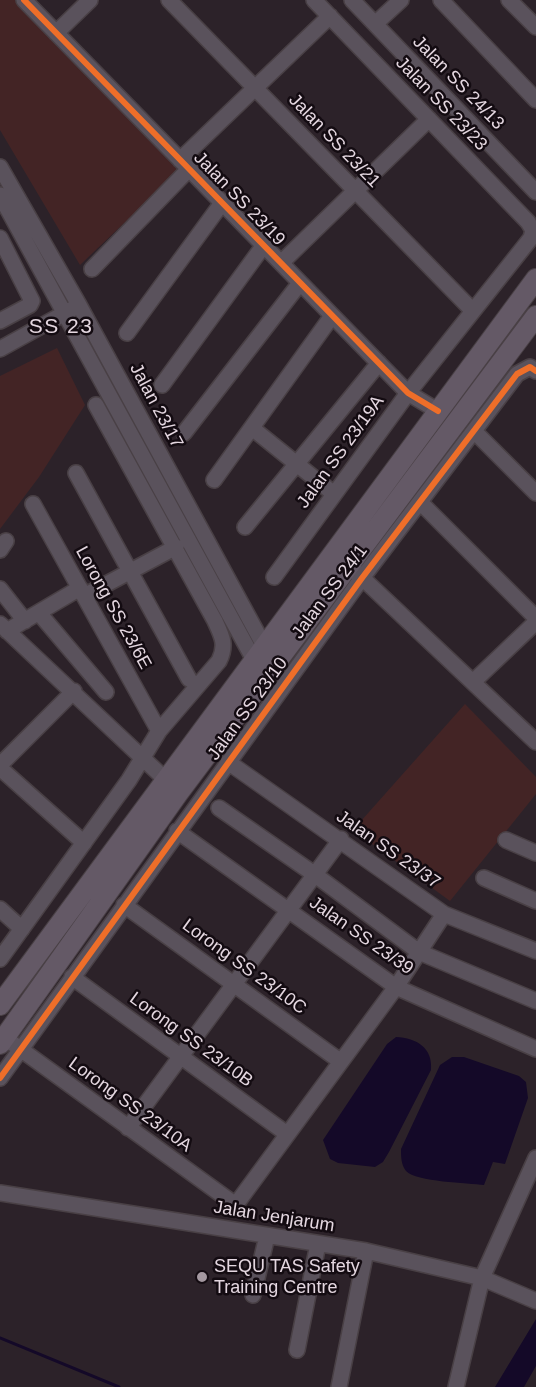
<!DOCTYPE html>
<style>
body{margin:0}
canvas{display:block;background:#2c2229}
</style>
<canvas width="536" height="1387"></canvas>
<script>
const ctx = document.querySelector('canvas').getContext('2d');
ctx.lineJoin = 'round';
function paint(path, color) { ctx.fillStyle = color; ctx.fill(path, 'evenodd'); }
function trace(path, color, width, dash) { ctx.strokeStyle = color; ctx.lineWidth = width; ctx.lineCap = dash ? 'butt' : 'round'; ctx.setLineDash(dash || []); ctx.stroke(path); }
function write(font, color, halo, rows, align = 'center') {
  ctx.font = font + ' Arial,sans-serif'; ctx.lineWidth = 5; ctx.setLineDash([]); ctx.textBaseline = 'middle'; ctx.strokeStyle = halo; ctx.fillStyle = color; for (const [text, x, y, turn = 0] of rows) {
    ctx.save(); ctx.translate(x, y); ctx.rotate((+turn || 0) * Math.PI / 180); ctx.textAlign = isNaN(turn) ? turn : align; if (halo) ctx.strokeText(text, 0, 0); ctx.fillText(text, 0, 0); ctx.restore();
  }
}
const green = new Path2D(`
 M0 0H17L179 171 80 265 0 130Z
 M57 348 85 405 39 477 0 529V376Z
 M465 704 536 777V794L450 901 353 830Z`);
const water = new Path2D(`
 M396 1037C417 1038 433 1048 431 1070L389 1152 383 1162 375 1167 338 1163 330 1159 323 1140 387 1044Z
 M452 1057H464L519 1076 526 1082 528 1098 505 1164 493 1162 484 1185C468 1183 416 1182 406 1171 401 1165 401 1156 401 1149L440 1065Z
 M536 1319V1366L524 1387H495Z`);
const stream = new Path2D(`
 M0 1338 119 1387`);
const minor = new Path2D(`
 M24 0 408 393 438 411
 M169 0 472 310
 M352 0 536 192
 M441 0 536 100
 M509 0 536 27
 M375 24 401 0
 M56 33 90 0
 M180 160 330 16
 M0 167 79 305 268 653
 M0 195 259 669
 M0 238 32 301 30 305 0 321
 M281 263 429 119
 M92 269 189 169
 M127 333 222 203
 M0 349 74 308
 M162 385 264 245
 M252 428 334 494
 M474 431 536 493
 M184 433 300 283
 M76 473 189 679
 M214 480 332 316
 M420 502 536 618
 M33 504 159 731
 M245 527 379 363
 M0 550 6 541
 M355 571 536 742
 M274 577 408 393 531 238 533 230 528 222 314 0
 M0 589 25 621
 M84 596 176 547
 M39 613 106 692
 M0 624 166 780
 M7 631 80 588
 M474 681 536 622
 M228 762 444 914 536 951
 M0 765 74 691
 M0 768 84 843
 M219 808 314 874 419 952 536 1001
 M177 831 396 987 536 1049
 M506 840 536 853
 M484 878 536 901
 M124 905 340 1061
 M0 909 22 929
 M0 959 129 780 159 731 219 661C227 645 222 636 215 621L96 405
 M72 977 287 1134
 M12 1043 233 1203H237L396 987 444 914
 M0 1078 362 578 517 374 530 367 536 371
 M128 1128 341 839
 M0 1193 366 1251 482 1278 536 1301
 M253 1295 267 1236
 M297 1350 318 1244
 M339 1387 366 1251
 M456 1387 482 1278 536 1158`);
const major = new Path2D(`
 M0 1005 536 279
 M0 1044 179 792 536 316`);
const cycleway = new Path2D(`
 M24 0 408 393 438 411
 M0 1078 362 578 517 374 530 367 536 371`);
const markers = [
 [202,1277,6,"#a498a0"]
];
const streetNames = [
 ["Jalan SS 24/13",458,83,46],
 ["Jalan SS 23/23",441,104,46],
 ["Jalan SS 23/21",334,141,46],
 ["Jalan SS 23/19",239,199,46],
 ["Jalan 23/17",156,406,62],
 ["Jalan SS 23/19A",341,452,-54],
 ["Jalan SS 24/1",330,592,-53],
 ["Lorong SS 23/6E",113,608,61],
 ["Jalan SS 23/10",248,709,-54],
 ["Jalan SS 23/37",388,850,35],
 ["Jalan SS 23/39",361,936,35],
 ["Lorong SS 23/10C",244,967,36],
 ["Lorong SS 23/10B",191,1040,36],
 ["Lorong SS 23/10A",130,1105,36],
 ["Jalan Jenjarum",274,1217,9]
];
const poiNames = [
 ["SEQU TAS Safety",214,1267],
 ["Training Centre",214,1288]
];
const quarterNames = [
 ["SS 23",61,327]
];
paint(green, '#432425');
paint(water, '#140928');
trace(stream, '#140928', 3);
trace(minor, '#494045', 18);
trace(major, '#494045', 22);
trace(minor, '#5a525c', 15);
trace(major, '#645966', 20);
trace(cycleway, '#ee6e29', 6);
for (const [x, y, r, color] of markers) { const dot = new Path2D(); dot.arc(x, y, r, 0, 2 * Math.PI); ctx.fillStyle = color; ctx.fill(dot); trace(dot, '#130b11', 2); }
write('18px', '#e4d7e0', '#130b11', streetNames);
write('18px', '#e4d7e0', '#130b11', poiNames, 'left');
ctx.letterSpacing = '1.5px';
write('21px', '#e4d7e0', '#130b11', quarterNames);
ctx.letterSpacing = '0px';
</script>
